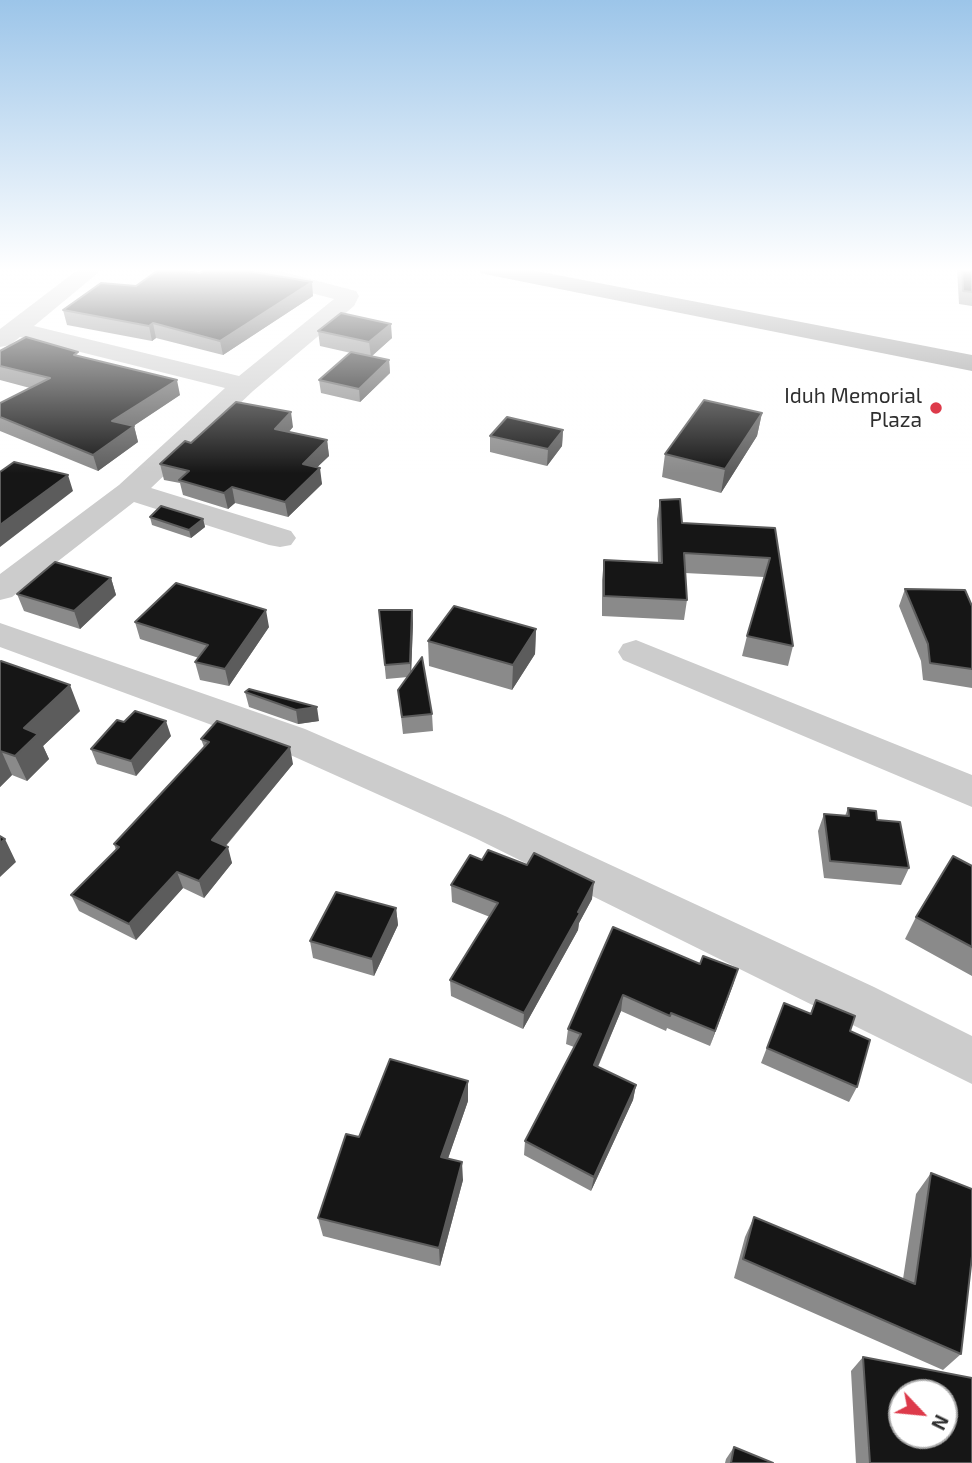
<!DOCTYPE html>
<style>
body{margin:0}
#map{position:relative;width:972px;height:1463px;overflow:hidden;background:#fff;font-family:"Exo 2",sans-serif}
canvas{display:block}
.north{position:absolute;left:888px;top:1379px;width:70px;height:70px;box-sizing:border-box;background:#fff;border:2px solid #acacac;border-radius:50%;rotate:116deg;font-size:19px;font-weight:700;line-height:28px;text-align:center;color:#2f2f2f}
.north::after{content:'';display:block;margin:auto;width:24px;height:32px;background:#dd3a4a;clip-path:polygon(50% 0,100% 100%,50% 72%,0 100%)}
</style>
<div id="map">
<canvas width="972" height="1463"></canvas>
<div class="north">N</div>
</div>
<script>
const ctx = document.querySelector('canvas').getContext('2d');
ctx.lineJoin = 'round';
function paint(path, color) { ctx.fillStyle = color; ctx.fill(path, 'evenodd'); }
function trace(path, color, width, dash) { ctx.strokeStyle = color; ctx.lineWidth = width; ctx.lineCap = dash ? 'butt' : 'round'; ctx.setLineDash(dash || []); ctx.stroke(path); }
function write(font, color, halo, rows, align = 'center') {
  ctx.font = font + ' "Exo 2",sans-serif'; ctx.lineWidth = 7; ctx.setLineDash([]); ctx.textBaseline = 'middle'; ctx.strokeStyle = halo; ctx.fillStyle = color; for (const [text, x, y, turn = 0] of rows) {
    ctx.save(); ctx.translate(x, y); ctx.rotate((+turn || 0) * Math.PI / 180); ctx.textAlign = isNaN(turn) ? turn : align; if (halo) ctx.strokeText(text, 0, 0); ctx.fillText(text, 0, 0); ctx.restore();
  }
}
const minor = new Path2D(`
 M80 268H104L34 326 239 376 334 299 236 273 233 268H268L356 291 359 296 354 306 253 391 151 488 291 531 296 538 291 545 280 547 269 545 134 502 12 597 0 600V574L119 485 225 388 20 337 10 345 0 347V329Z
 M0 623 305 729 505 816 874 987 972 1036V1084L475 838 277 749 0 647Z
 M636 640 972 775V807L623 660 618 652 623 644Z`);
const highway = new Path2D(`
 M478 268H521L972 355V371L489 275 481 273Z`);
const wall = new Path2D(`
 M957 268H972V306L959 304Z
 M313 296 223 355 156 338 152 341 67 325 63 310Z
 M318 331 392 338 371 356 389 360 390 373 360 402 321 393 319 380 351 353 320 346Z
 M0 351 79 356 180 395 133 426H134L138 442 98 471 0 431V403L30 388 0 380Z
 M762 413 757 436 721 493 662 477 665 454Z
 M293 427 289 432 327 440 329 456 317 467 322 484 288 517 235 503 228 509 183 495 180 483 164 480 160 464 191 443Z
 M563 430 562 446 547 466 490 452V436Z
 M660 500 682 523 775 528 793 646 788 666 742 656 747 636 764 577 685 573 687 600 684 620 602 616V580L604 560 658 563 657 519Z
 M150 517 203 519 205 527 191 538 152 525Z
 M111 578 116 595 80 629 24 611 17 594Z
 M905 589 972 606V688L923 680 921 661 899 606Z
 M379 610H412L413 623 411 673 432 714 433 731 403 734 398 690 408 677 386 679Z
 M135 622 269 627 229 686 200 680 195 662 199 658 140 639Z
 M536 629 535 654 512 690 429 666 428 641Z
 M0 662 80 711 43 746 49 759 27 781 12 775 0 787Z
 M249 689 319 721 298 724 249 707 245 692Z
 M171 736 136 776 97 764 91 749Z
 M201 739 293 764 226 846 232 863 204 898 183 888 136 940 79 911 71 895 116 850 114 844 204 747Z
 M848 808 877 820 909 868 901 885 824 878 818 831 824 814 845 816Z
 M972 866V976L905 939 916 917Z
 M451 885 592 899 579 923 578 930 523 1029 451 996 450 980 490 917 452 902Z
 M396 908 398 925 374 976 313 958 310 941Z
 M613 927 700 964 738 969 710 1046 667 1028 666 1031 621 1011 598 1067 636 1085 633 1100 591 1191 524 1155 525 1141 574 1047 566 1044 568 1029Z
 M816 1000 850 1031 857 1087 849 1102 761 1063 784 1003 810 1014Z
 M468 1101 448 1158 463 1180 440 1266 323 1236 318 1218 359 1137Z
 M931 1173 961 1354 943 1370 734 1278 745 1237 754 1217 903 1279 916 1194Z
 M863 1357 972 1463H856L851 1371Z
 M734 1447 773 1463H725L726 1459Z`);
const shadedWall = new Path2D(`
 M312 282 313 296 223 355 220 341Z
 M153 323 156 338 152 341 149 326Z
 M391 324 392 338 371 357 369 342Z
 M389 360 390 373 360 402 359 389Z
 M177 380 180 395 117 437 112 421Z
 M291 412 293 427 277 444 275 429Z
 M762 413 757 436 721 493 725 469Z
 M134 426 138 442 98 471 93 455Z
 M563 430 562 446 547 466 548 449Z
 M327 440 329 456 305 479 303 464Z
 M320 468 322 484 288 517 285 502Z
 M68 475 73 491 0 547V525Z
 M232 487 235 503 228 509 224 493Z
 M203 519 205 527 191 538 189 530Z
 M111 578 116 595 80 629 74 611Z
 M266 610 269 627 229 686 225 669Z
 M412 610 413 623 411 677 410 663Z
 M536 629 535 654 512 690 513 665Z
 M70 685 80 711 43 746 49 759 27 781 15 756 24 728Z
 M317 707 319 721 298 724 296 710Z
 M166 721 171 736 136 776 131 761Z
 M290 747 293 764 217 856 212 840Z
 M1 750 12 775 0 787V751Z
 M5 839 16 862 0 877V843Z
 M228 847 232 863 204 898 199 881Z
 M177 872 183 888 136 940 129 924Z
 M594 882 592 899 579 923 578 930 523 1029 524 1013Z
 M396 908 398 925 374 976 372 959Z
 M738 969 733 985 710 1046 715 1031Z
 M623 995 621 1011 592 1080 594 1065Z
 M468 1081V1101L442 1176 441 1157Z
 M636 1085 633 1100 591 1191 594 1177Z
 M462 1162 463 1180 440 1266 439 1248Z`);
const building = new Path2D(`
 M161 268 200 273 207 268H231L312 282 220 341 153 323 149 326 63 310 101 283 136 286Z
 M962 268H972V292L963 291Z
 M341 313 391 324 369 342 318 331Z
 M26 337 78 352 74 355 177 380 112 421 134 426 93 455 0 417V403L50 378 0 366V351Z
 M351 352 389 360 359 389 319 380Z
 M704 400 762 413 725 469 665 454Z
 M236 402 291 412 275 429 327 440 303 464 320 468 285 502 232 487 224 493 179 480 189 471 160 464 185 441 191 443Z
 M507 417 563 430 548 449 490 436Z
 M14 462 68 475 0 525V472Z
 M680 499 682 523 775 528 793 646 747 636 770 558 684 553 687 600 604 596V560L662 563 660 500Z
 M161 506 203 519 189 530 150 517Z
 M55 562 111 578 74 611 17 594Z
 M176 583 266 610 225 669 195 662 208 645 135 622Z
 M905 589 965 590 972 606V669L930 663 928 644Z
 M454 606 536 629 513 665 428 641Z
 M379 610H412L410 663 385 665Z
 M422 657 432 714 402 717 398 690Z
 M1 661 70 685 24 728 38 734 15 756 0 751V662Z
 M249 689 317 707 296 710 245 692Z
 M135 711 166 721 131 761 91 749 117 720 124 722Z
 M217 721 290 747 212 840 228 847 199 881 177 872 129 924 71 895 119 847 114 844 209 742 201 739Z
 M848 808 876 811 877 820 900 822 909 868 830 861 824 814 849 816Z
 M0 836 5 839 0 843Z
 M488 850 527 865 534 853 594 882 578 912 580 913 524 1013 450 980 498 903 451 885 470 855 482 860Z
 M953 856 972 866V947L916 917Z
 M336 892 396 908 372 959 310 941Z
 M613 927 700 964 703 956 738 969 715 1031 671 1013 670 1016 623 995 594 1065 636 1085 594 1177 525 1141 581 1034 568 1029Z
 M816 1000 855 1016 850 1031 870 1040 857 1087 767 1048 784 1003 811 1014Z
 M390 1059 468 1081 441 1157 462 1162 439 1248 318 1218 346 1134 359 1137Z
 M931 1173 972 1189V1256L961 1354 743 1259 754 1217 915 1284Z
 M863 1357 972 1378V1463H870ZM902 1393H944V1435H902Z
 M734 1447 773 1463H731Z`);
const markers = [
 [936,408,7,"#dd3a4a"]
];
const farPoinames = [
 ["Iduh Memorial",922,396],
 ["Plaza",922,420]
];
paint(minor, '#ccc');
paint(highway, '#969696');
paint(wall, '#8a8a8a');
paint(shadedWall, '#5c5c5c');
paint(building, '#161616');
trace(building, '#5c5c5c', 2);
const sky = ctx.createLinearGradient(0, 0, 0, 473);
sky.addColorStop(0, '#9cc5e9');
sky.addColorStop(0.57, '#fff');
sky.addColorStop(1, '#ffffff00');
ctx.fillStyle = sky;
ctx.fillRect(0, 0, 972, 473);
for (const [x, y, r, color] of markers) { const dot = new Path2D(); dot.arc(x, y, r, 0, 2 * Math.PI); ctx.fillStyle = color; ctx.fill(dot); trace(dot, '#fff', 2.5); }
write('21px', '#2f2f2f', '#fff', farPoinames, 'right');
</script>
